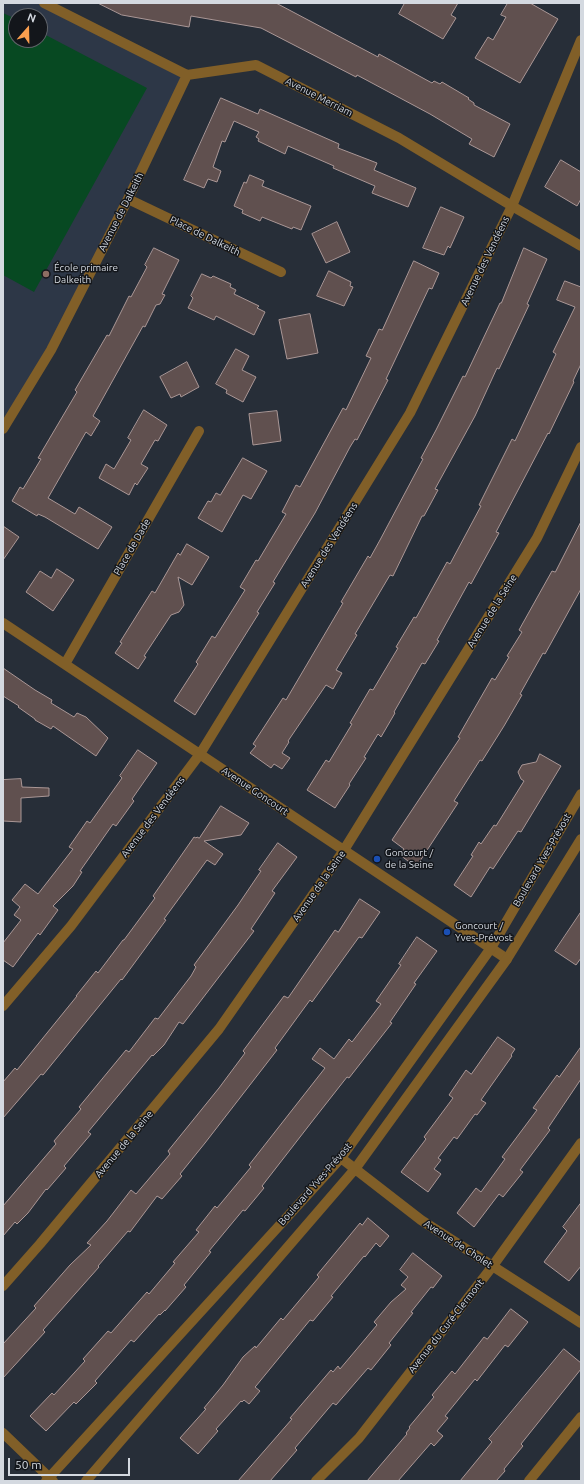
<!DOCTYPE html>
<meta charset="utf-8">
<style>
body{margin:0}
#map{position:relative;width:584px;height:1484px;overflow:hidden;background:#272e38;font-family:Ubuntu,sans-serif}
canvas{display:block}
.frame{position:absolute;inset:0;border:4px solid #d4d9e0;pointer-events:none}
.north{position:absolute;left:8px;top:8px;width:40px;height:40px;box-sizing:border-box;background:#13161b;border:1px solid #60646a;border-radius:50%;rotate:20deg;font-size:11px;font-weight:700;line-height:16px;text-align:center;color:#d4d9e0}
.north::after{content:'';display:block;margin:auto;width:14px;height:18px;background:#fa9f4f;clip-path:polygon(50% 0,100% 100%,50% 72%,0 100%)}
.scale{position:absolute;left:8px;top:1458px;width:122px;height:18px;box-sizing:border-box;border:2px solid #d4d9e0;border-top:0;padding-left:5px;font-size:12px;line-height:14px;white-space:nowrap;color:#d4d9e0;-webkit-text-stroke:3px #13161b;paint-order:stroke}
</style>
<div id="map">
<canvas width="584" height="1484"></canvas>
<div class="frame"></div>
<div class="north">N</div>
<div class="scale">50 m</div>
</div>
<script>
const ctx = document.querySelector('canvas').getContext('2d');
ctx.lineJoin = 'round';
function paint(path, color) { ctx.fillStyle = color; ctx.fill(path, 'evenodd'); }
function trace(path, color, width, dash) { ctx.strokeStyle = color; ctx.lineWidth = width; ctx.lineCap = dash ? 'butt' : 'round'; ctx.setLineDash(dash || []); ctx.stroke(path); }
function write(font, color, halo, rows, align = 'center') {
  ctx.font = font + ' Ubuntu,sans-serif'; ctx.lineWidth = 3; ctx.setLineDash([]); ctx.textBaseline = 'middle'; ctx.strokeStyle = halo; ctx.fillStyle = color; for (const [text, x, y, turn = 0] of rows) {
    ctx.save(); ctx.translate(x, y); ctx.rotate((+turn || 0) * Math.PI / 180); ctx.textAlign = isNaN(turn) ? turn : align; if (halo) ctx.strokeText(text, 0, 0); ctx.fillText(text, 0, 0); ctx.restore();
  }
}
const built = new Path2D(`
 M3 3H44L187 75 128 199 3 429ZM16 16H40V40H16Z`);
const green = new Path2D(`
 M3 13 16 19V40H40V32L147 88 34 292 3 275Z`);
const building = new Path2D(`
 M98 3H276L378 57 379 54 432 83 434 81 440 84 442 82 469 98 468 99 474 103V105L510 124 494 157 469 144 472 139 430 114 357 75 356 77 261 28 191 16 189 27 122 15Z
 M405 3H458L451 15 456 18 443 39 399 14Z
 M508 3H530L558 19 520 83 475 58 488 37 493 40 506 17 501 15Z
 M221 98 258 114 260 109 339 144 338 148 377 163 374 170 416 188 408 207 372 193 375 186 333 168 334 166 288 146 285 154 258 141 259 139 256 137 259 132 234 121 225 142 222 141 213 167 221 171 217 182 208 179 204 188 184 180Z
 M561 160 581 172V199L577 206 545 187Z
 M250 175 264 181 262 186 311 206 301 230 293 227 292 229 262 217 260 221 242 213 243 210 234 206 244 182 246 183Z
 M441 207 464 217 450 248 448 246 444 255 423 248Z
 M337 222 350 252 326 263 312 234Z
 M154 248 179 260 162 294 165 295 160 304 156 305 145 327 143 326 93 416 100 421 91 436 86 432 48 498 75 514 79 507 112 527 98 549 45 517 38 514 37 516 12 501 20 487 23 489 41 459 38 458 77 392 75 390 107 335 109 336 129 296 131 297 147 267 145 265Z
 M524 248 547 259 527 304 529 305 499 369 497 368 475 416 435 489 438 490 424 516H422L393 576 390 575 355 634 357 635 336 670 342 673 333 689 326 685 288 741 289 742 282 753 290 758 282 769 274 764 271 768 250 753 256 746 253 744 283 698 286 700 343 603 341 602 368 556 370 558 380 540 423 459 421 458 436 430 463 376 465 377 500 303H501Z
 M414 261 439 273 432 289 429 288 386 379 388 380 357 440 355 439 350 447 315 513 273 582 275 583 257 612 259 613 195 715 174 701 198 664 196 662 212 636 215 638 245 590 240 587 256 560 258 561 286 514 282 512 296 485 300 487 343 408 346 410 371 358 366 356 379 329 382 330Z
 M329 271 351 282 350 286 353 287 344 306 317 296Z
 M202 274 211 278 213 276 231 284 230 287 236 290 234 294 259 306 257 308 265 312 254 335 216 316 214 320 188 308 193 298 191 296Z
 M565 281 581 287V364L573 381 574 382 549 434 548 433 496 532 499 533 471 584 469 582 437 640 439 641 425 664 422 663 394 712 395 713 381 737 378 734 364 757 366 758 349 784 350 785 335 808 307 790 326 760 329 762 352 724 350 723 370 689 373 690 398 648 396 647 414 617 416 618 447 562 450 564 481 506 479 505 512 439 515 441 556 354 553 352 575 307 557 300Z
 M310 314 318 353 287 359 279 320Z
 M236 349 249 356 242 370 256 377 243 402 226 393 227 390 216 384Z
 M187 362 199 387 181 397 180 394 171 398 160 377Z
 M144 410 167 425 158 441 155 440 141 464 148 468 137 485 135 483 129 495 99 478 106 464 114 469 131 440 128 438Z
 M277 411 281 441 253 445 249 414Z
 M243 458 267 471 251 499 243 495 222 532 198 518 208 501 211 502 216 493 220 495Z
 M581 522V589L545 654 543 653 520 694 522 695 504 726 482 761 480 760 454 801 458 803 416 867 400 855 404 849 392 840 460 738 458 737 492 678 495 680 509 657 507 656 522 632 519 630 552 571 555 572Z
 M3 526 19 537 3 560Z
 M187 544 209 557 192 585 178 577 184 605 179 612 171 615 144 656 146 657 138 669 115 653 122 643 120 642 152 591 155 593 178 553 180 555Z
 M57 569 74 580 53 611 26 592 40 571 51 578Z
 M3 668 35 690 52 700 51 703 74 717 77 713 86 717 108 738 96 756 53 726 51 729 35 720V719L18 707 19 706 3 696Z
 M138 750 157 763 132 799 134 801 116 826 113 824 80 871 82 872 73 886 53 906 58 910 40 935 38 933 13 967 3 960V943L21 920 14 915 20 907 12 900 25 884 38 894 73 849 69 847 87 821 90 823 122 778 120 776Z
 M540 754 561 766 521 832 518 831 493 869 490 867 471 897 454 885 473 856 471 855 479 842 481 844 494 825 496 826 524 781 521 779 518 772 522 765 536 762Z
 M21 779 22 787 49 788V796L21 798V822L3 821V780Z
 M221 806 249 823 241 835 204 841 223 854 215 865 207 860 164 919 166 920 122 980 121 979 43 1075 41 1074 3 1118V1082L15 1068 17 1070 77 996H76L96 971 98 973 123 940H124L155 898 153 896 194 837 196 838 197 837 199 838Z
 M278 843 297 857 272 891 275 893 251 929 254 931 183 1024 179 1022 164 1045 153 1056 152 1055 88 1132 91 1134 64 1166 66 1168 47 1190 46 1189 28 1213 17 1224 15 1222 3 1236V1206L56 1144 54 1141 81 1109 79 1107 126 1050 129 1052 155 1018 158 1019 191 976 196 967 194 965 238 905 261 871 259 870Z
 M360 899 380 912 362 938 359 937 312 1002 310 1000 275 1048 277 1050 205 1143 180 1174 182 1176 162 1199 157 1196 130 1232 128 1231 98 1266 99 1267 43 1330 45 1332 3 1378V1344L36 1308 34 1306 70 1265 91 1245 87 1243 107 1221 131 1190 136 1194 170 1154 168 1151 219 1088 245 1053 243 1051 284 996 288 998 335 930 338 932Z
 M581 912V958L576 965 555 951Z
 M417 937 437 951 414 983 416 984 390 1022 392 1023 349 1078 347 1077 314 1119 262 1186 264 1188 245 1211 243 1210 209 1251 211 1252 184 1285 186 1287 165 1311V1310L160 1315 159 1314 134 1342 131 1340 95 1381 97 1383 76 1404 74 1402 46 1431 30 1416 52 1393 54 1395 85 1361 83 1359 108 1331 111 1333 147 1292 149 1294 175 1263 173 1262 199 1232 196 1230 215 1206 217 1208 251 1167 249 1165 325 1068 312 1059 320 1048 334 1059 349 1039 352 1042 381 1004 376 1001 401 965 399 964Z
 M498 1037 515 1049 511 1055 512 1056 481 1100 486 1103 477 1115 475 1114 457 1139 454 1137 438 1158 441 1160 434 1169 441 1174 428 1192 401 1172 426 1139 424 1137 453 1098 449 1095 466 1070 471 1074Z
 M581 1047V1079L548 1128 550 1130 520 1170 523 1172 503 1197 499 1194 474 1227 457 1213 476 1188 481 1192 505 1159 502 1157 537 1110 533 1108 557 1075 559 1077Z
 M581 1203V1266L569 1281 544 1262 567 1231 563 1227Z
 M368 1218 389 1236 380 1247 376 1243 365 1257 364 1256 331 1296 333 1297 313 1321 310 1320 256 1386 255 1387 260 1391 249 1404 244 1400 242 1402 241 1401 216 1429 218 1431 198 1454 180 1438 206 1409 204 1408 223 1385 243 1357 255 1346 256 1348 281 1318 283 1320 319 1277 317 1275 360 1223 362 1225Z
 M413 1253 442 1276 433 1288 431 1287 411 1312 413 1313 389 1343 391 1345 371 1370 368 1368 336 1405 333 1403 295 1448 297 1450 270 1481H238L292 1419 290 1418 331 1370 333 1372 338 1366 340 1369 377 1325 374 1322 391 1302 406 1289 401 1285 408 1277 400 1270Z
 M511 1309 528 1322 508 1347 505 1345 477 1381 475 1379 445 1416 448 1418 437 1431 443 1436 434 1446 431 1443 398 1481H367L407 1434 406 1433 410 1428 409 1427 434 1397 432 1395 452 1371 455 1374 484 1337 487 1339Z
 M564 1349 581 1363V1369L521 1444 523 1446 504 1469 505 1471 496 1481H460L492 1442 489 1439Z`);
const minor = new Path2D(`
 M44 3 187 75 256 65 399 138 512 206 581 246
 M128 199 281 272
 M3 429 51 350 128 199 187 75
 M3 623 507 959
 M65 664 199 431
 M3 1006 71 926 200 754 410 413 512 206 581 40
 M3 1286 40 1244 219 1029 344 850 537 538 581 447
 M3 1433 53 1481
 M316 1481 359 1438 492 1267 581 1143
 M529 1481 581 1417`);
const tertiary = new Path2D(`
 M341 1158 421 1220 581 1323
 M46 1481 341 1158 491 948 581 794
 M86 1481 355 1169 507 959 581 839`);
const markers = [
 [46,274,4,"#8d6e63"],
 [377,859,4,"#1a4fb4"],
 [447,932,4,"#1a4fb4"]
];
const streetNames = [
 ["Avenue Merriam",319,97,27],
 ["Avenue de Dalkeith",121,212,-63],
 ["Place de Dalkeith",205,236,26],
 ["Avenue des Vendéens",485,261,-64],
 ["Avenue des Vendéens",329,545,-58],
 ["Place de Dade",132,547,-60],
 ["Avenue de la Seine",492,611,-58],
 ["Avenue Goncourt",255,791,34],
 ["Avenue des Vendéens",153,817,-53],
 ["Boulevard Yves-Prévost",542,860,-60],
 ["Avenue de la Seine",319,886,-55],
 ["Avenue de la Seine",124,1144,-50],
 ["Boulevard Yves-Prévost",315,1184,-49],
 ["Avenue de Cholet",458,1244,33],
 ["Avenue du Curé-Clermont",446,1326,-52]
];
const poiNames = [
 ["École primaire",54,268],
 ["Dalkeith",54,280],
 ["Goncourt /",385,853],
 ["de la Seine",385,865],
 ["Goncourt /",455,926],
 ["Yves-Prévost",455,938]
];
paint(built, '#2d3747');
paint(green, '#074922');
paint(building, '#60504f');
trace(building, '#aa9796', 1);
trace(minor, '#815f28', 10);
trace(tertiary, '#815f28', 10);
for (const [x, y, r, color] of markers) { const dot = new Path2D(); dot.arc(x, y, r, 0, 2 * Math.PI); ctx.fillStyle = color; ctx.fill(dot); trace(dot, '#13161b', 1.5); }
write('10px', '#d4d9e0', '#13161b', streetNames);
write('10px', '#d4d9e0', '#13161b', poiNames, 'left');
</script>
